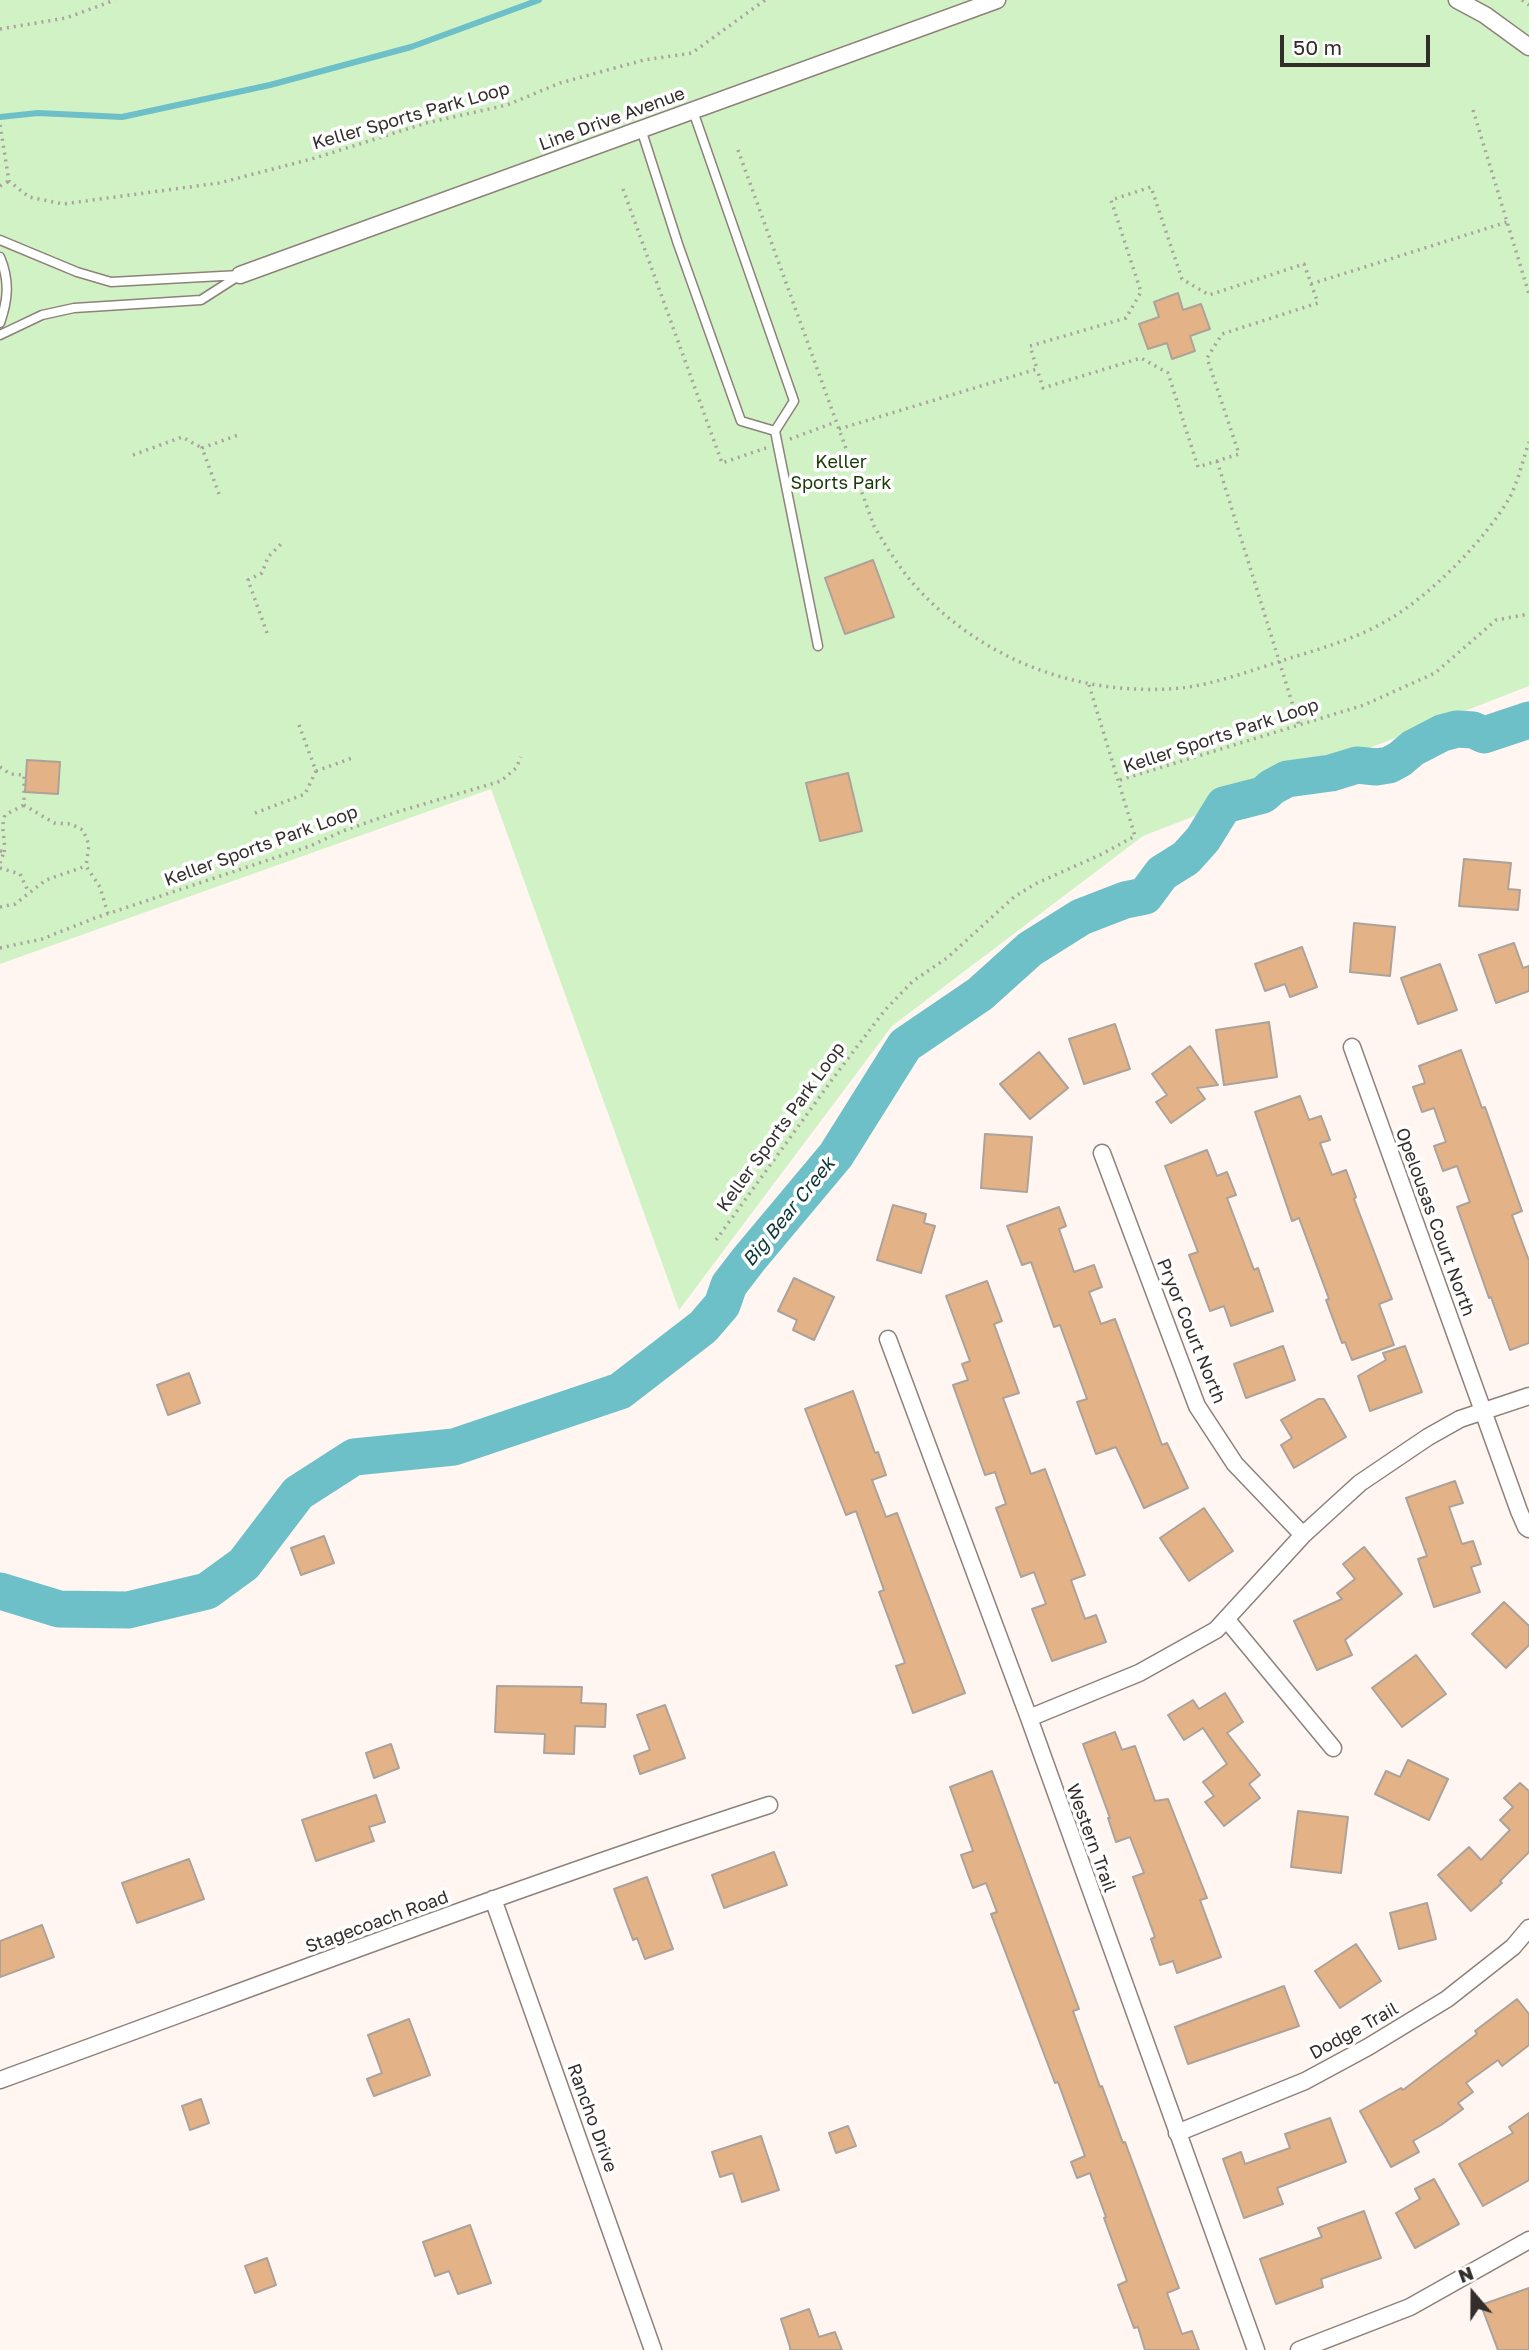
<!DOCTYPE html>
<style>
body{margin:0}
#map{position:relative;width:1529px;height:2350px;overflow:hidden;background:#fff6f2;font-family:"Golos Text",sans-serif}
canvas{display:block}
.north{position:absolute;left:1438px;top:2259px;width:70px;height:70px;-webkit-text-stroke:5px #fff;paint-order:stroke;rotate:340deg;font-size:19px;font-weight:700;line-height:28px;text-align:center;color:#332d2b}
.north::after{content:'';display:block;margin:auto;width:24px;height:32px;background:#332d2b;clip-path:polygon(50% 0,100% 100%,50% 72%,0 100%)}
.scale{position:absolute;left:1280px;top:35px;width:150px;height:32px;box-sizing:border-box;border:4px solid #332d2b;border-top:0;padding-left:9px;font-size:21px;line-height:24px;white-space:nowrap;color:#332d2b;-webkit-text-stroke:5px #fff;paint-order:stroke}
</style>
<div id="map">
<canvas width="1529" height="2350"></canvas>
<div class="north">N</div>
<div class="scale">50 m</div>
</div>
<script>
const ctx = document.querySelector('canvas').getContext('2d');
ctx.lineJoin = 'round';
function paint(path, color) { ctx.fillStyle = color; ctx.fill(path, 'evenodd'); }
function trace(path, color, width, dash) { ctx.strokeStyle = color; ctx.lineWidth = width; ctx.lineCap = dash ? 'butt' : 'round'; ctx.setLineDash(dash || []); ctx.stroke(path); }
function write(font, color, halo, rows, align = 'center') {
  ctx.font = font + ' "Golos Text",sans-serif'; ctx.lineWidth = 7; ctx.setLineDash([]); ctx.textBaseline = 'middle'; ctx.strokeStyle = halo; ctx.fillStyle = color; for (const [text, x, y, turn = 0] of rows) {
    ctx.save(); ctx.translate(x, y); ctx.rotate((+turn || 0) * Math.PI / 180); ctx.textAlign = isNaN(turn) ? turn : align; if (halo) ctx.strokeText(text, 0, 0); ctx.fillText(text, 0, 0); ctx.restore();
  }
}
const green = new Path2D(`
 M0 0H1529V686L1143 836 892 1026 679 1310 491 789 0 964Z`);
const stream = new Path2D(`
 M0 117 38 113 122 117 270 85 411 47 539 0`);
const river = new Path2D(`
 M0 1591 59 1609 128 1610 207 1591 244 1564 298 1493 354 1457 454 1447 620 1391 703 1327 722 1305 729 1285 749 1259 836 1155 905 1045 980 994 1030 949 1081 917 1125 900 1145 896 1162 873 1186 858 1203 839 1224 805 1263 795 1272 787 1287 779 1331 773 1357 765 1376 767 1389 765 1400 759 1413 748 1442 733 1457 729 1473 730 1484 735 1529 720`);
const building = new Path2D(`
 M1178 293 1183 310 1201 304 1210 329 1190 336 1195 351 1172 359 1167 343 1148 349 1139 324 1159 317 1154 302Z
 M873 560 894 617 845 634 825 578Z
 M27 760 60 762 58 794 25 792Z
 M848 773 862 831 820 841 806 783Z
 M1464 859 1511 863 1508 889 1520 890 1518 910 1459 906Z
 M1354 923 1395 927 1390 976 1350 972Z
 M1514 943 1523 968 1529 966V991L1496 1003 1479 955Z
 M1302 947 1317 987 1290 997 1285 984 1265 991 1255 964Z
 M1440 964 1457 1010 1418 1024 1401 978Z
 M1269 1022 1277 1077 1224 1085 1216 1030Z
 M1115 1024 1130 1069 1084 1084 1069 1039Z
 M1190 1046 1218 1085 1197 1088 1205 1099 1171 1123 1156 1102 1167 1095 1152 1074Z
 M1461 1050 1482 1108 1485 1107 1522 1211 1512 1215 1529 1261V1343L1510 1350 1491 1297 1489 1298 1457 1207 1470 1202 1457 1166 1443 1171 1434 1146 1446 1142 1434 1108 1422 1112 1413 1087 1425 1083 1419 1066Z
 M1039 1052 1068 1088 1030 1119 1000 1084Z
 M1300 1096 1309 1120 1321 1116 1330 1140 1320 1143 1332 1175 1346 1170 1356 1197 1354 1199 1392 1299 1379 1304 1394 1345 1352 1360 1345 1342 1342 1343 1326 1300 1329 1299 1299 1218 1292 1221 1255 1112Z
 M985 1134 1032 1137 1027 1192 981 1188Z
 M1207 1150 1217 1176 1227 1172 1236 1195 1227 1198 1254 1270 1258 1268 1273 1311 1231 1326 1224 1306 1210 1311 1189 1255 1198 1252 1165 1166Z
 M893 1205 926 1214 924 1223 935 1226 921 1273 877 1260Z
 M1059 1207 1066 1226 1059 1229 1074 1272 1094 1265 1102 1287 1089 1292 1101 1324 1115 1319 1162 1445 1167 1443 1188 1488 1144 1508 1116 1447 1096 1454 1077 1402 1087 1399 1060 1325 1054 1327 1031 1262 1022 1265 1007 1226Z
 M794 1278 834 1297 814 1340 793 1330 797 1320 778 1311Z
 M987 1281 1002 1321 994 1324 1019 1393 1003 1398 1031 1474 1045 1469 1085 1575 1071 1580 1085 1619 1096 1615 1106 1642 1052 1661 1032 1609 1046 1604 1034 1572 1021 1577 996 1508 1006 1504 995 1472 985 1475 953 1385 968 1380 962 1364 970 1361 946 1296Z
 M1283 1346 1295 1380 1246 1398 1234 1364Z
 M1405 1346 1422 1392 1370 1411 1358 1376 1386 1360 1383 1353Z
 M189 1373 200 1403 168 1415 157 1385Z
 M853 1391 875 1453 878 1452 886 1475 872 1480 886 1517 897 1513 965 1693 913 1713 896 1666 905 1663 879 1592 884 1590 856 1511 846 1515 805 1409Z
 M1318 1399H1324L1346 1437 1294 1468 1281 1445 1292 1438 1281 1420Z
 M1455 1481 1463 1503 1449 1507 1462 1544 1473 1541 1481 1564 1471 1567 1480 1592 1434 1607 1418 1559 1427 1556 1406 1498Z
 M1204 1508 1233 1551 1189 1581 1160 1538Z
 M324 1536 334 1563 301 1575 291 1548Z
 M1364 1547 1402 1594 1345 1640 1352 1655 1317 1670 1294 1621 1342 1599 1337 1593 1355 1579 1343 1564Z
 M1504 1602 1529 1626V1645L1506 1668 1472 1634Z
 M1416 1655 1446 1694 1402 1727 1372 1688Z
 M497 1686 582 1687 581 1703 606 1704 605 1727 575 1726 574 1754 544 1753 545 1734 495 1732Z
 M1225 1693 1243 1722 1227 1733 1260 1775 1249 1784 1260 1798 1224 1826 1205 1802 1214 1796 1203 1782 1227 1764 1203 1728 1184 1740 1168 1715 1193 1700 1199 1709Z
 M665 1705 685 1758 640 1774 634 1756 650 1750 637 1715Z
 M1115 1732 1122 1750 1135 1746 1155 1801 1168 1799 1207 1898 1200 1900 1221 1957 1177 1973 1173 1961 1160 1965 1151 1939 1155 1937 1133 1877 1144 1873 1130 1837 1116 1842 1108 1818H1110L1083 1744Z
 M391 1744 399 1768 374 1778 366 1753Z
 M1408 1760 1448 1779 1429 1820 1375 1794 1386 1771 1400 1777Z
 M992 1771 1079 2009 1073 2011 1100 2087 1102 2086 1123 2143 1125 2142 1179 2288 1167 2293 1182 2334 1192 2331 1199 2350H1145L1138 2327 1134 2328 1118 2285 1127 2281 1104 2218 1106 2217 1090 2173 1077 2178 1071 2162 1085 2156 1058 2082 1055 2083 991 1914 997 1912 986 1883 973 1888 961 1855 973 1851 950 1787Z
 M1520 1783 1529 1791V1852L1500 1881 1502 1883 1471 1911 1438 1875 1469 1847 1481 1860 1510 1830 1500 1820 1513 1807 1504 1798Z
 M376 1795 385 1822 369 1827 374 1841 316 1861 302 1820Z
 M1298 1811 1348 1817 1341 1873 1291 1867Z
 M774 1852 787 1885 724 1908 712 1875Z
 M189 1859 204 1899 137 1923 122 1883Z
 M647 1877 673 1949 645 1959 637 1938 633 1940 614 1889Z
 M1427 1903 1436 1939 1399 1949 1390 1913Z
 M42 1925 54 1957 0 1977V1941Z
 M1356 1944 1381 1981 1340 2008 1315 1971Z
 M1284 1986 1299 2026 1188 2064 1175 2027Z
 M1517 1999 1529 2014V2045L1502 2066 1498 2060 1466 2083 1473 2092 1458 2103 1463 2109 1441 2125 1413 2141 1419 2152 1391 2167 1360 2111 1401 2088 1403 2090 1477 2034 1475 2031Z
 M409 2019 430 2075 374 2096 367 2079 382 2073 368 2035Z
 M201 2099 209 2123 190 2130 182 2106Z
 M1529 2113V2180L1483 2206 1459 2164 1513 2133 1509 2127Z
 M1330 2118 1346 2162 1277 2188 1283 2204 1244 2218 1223 2159 1241 2152 1245 2164 1290 2148 1285 2134Z
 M848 2126 856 2146 836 2153 829 2133Z
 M761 2136 779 2190 742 2202 733 2173 720 2177 712 2152Z
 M1434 2179 1459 2224 1415 2248 1396 2213 1420 2199 1415 2189Z
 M1364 2211 1381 2258 1321 2279 1323 2287 1276 2304 1260 2259 1322 2237 1318 2228Z
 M470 2225 491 2283 458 2294 449 2271 435 2276 423 2242Z
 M267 2258 276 2285 255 2293 245 2266Z
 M1529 2288V2350H1498L1481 2305Z
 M809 2309 819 2337 835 2332 842 2350H790V2347L781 2319Z`);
const path = new Path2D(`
 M1522 0 1529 5
 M0 29 66 18 115 0
 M1473 110 1529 294
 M0 125 9 181 29 197 63 204 219 183 315 158 426 123 507 105 560 83 644 60 692 53 765 0
 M738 150 874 526C887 548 901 571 919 590 987 663 1084 697 1182 688 1215 684 1253 670 1284 660 1319 649 1356 639 1388 620 1431 595 1485 540 1510 497 1518 481 1523 460 1529 442
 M0 186 9 181
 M623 189 722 463 766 448
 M1311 284 1507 222
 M839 429 1037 369 1030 346 1126 318 1141 292 1111 200 1151 187 1182 279 1209 295 1304 264 1318 303 1222 334 1207 358 1239 454 1198 467 1168 373 1141 358 1043 388 1037 369
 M790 439 836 422
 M133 455 182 437 202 448
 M1217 461 1299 725
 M219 494 202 448 241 434
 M267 633 248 580 262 573 268 557 281 544
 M299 725 316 771 355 757
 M0 767 10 774 24 775V805L54 823 71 824 83 830 89 845 86 866 100 887 108 914
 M1120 780 1364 705 1435 673 1496 620 1529 614
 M255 813 305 794 316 771
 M0 851 4 852 0 863
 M4 852C6 838 0 830 5 815L24 805
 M0 868 20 874 29 893
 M0 907 15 904 46 880 86 866
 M0 948 42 939 95 918 310 846 343 831 397 812 501 781 516 768 521 757
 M716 1240 834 1077 885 1010 913 981 947 958 1014 897 1035 884 1102 854 1135 836 1089 685`);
const lane = new Path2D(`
 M641 129 678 244 741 421 775 431 794 401 693 111
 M0 240 77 272 111 282 240 275 201 300 74 308 42 315 0 335
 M0 257C10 281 8 300 0 323
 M775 431 818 646`);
const street = new Path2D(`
 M1457 0 1485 15 1529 47
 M240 275 997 0
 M1352 1047 1519 1511 1526 1527 1529 1529
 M1102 1153 1197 1406 1235 1464 1303 1535
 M888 1339 1029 1718 1256 2350
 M1227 1620 1333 1748
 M1029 1718 1139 1673 1216 1630 1303 1535 1360 1483 1428 1437 1460 1419 1529 1396
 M493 1899 653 2350
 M0 2080C256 1987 510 1889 769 1805
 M1177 2133 1305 2081 1368 2047 1447 1999 1513 1947 1529 1928
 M1299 2350 1410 2307 1529 2240`);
const streetNames = [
 ["Keller Sports Park Loop",411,116,-16],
 ["Line Drive Avenue",612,119,-20],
 ["Keller Sports Park Loop",1221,736,-18],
 ["Keller Sports Park Loop",261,846,-20],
 ["Keller Sports Park Loop",781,1127,-54],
 ["Opelousas Court North",1435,1222,70],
 ["Pryor Court North",1191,1331,68],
 ["Western Trail",1091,1838,70],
 ["Stagecoach Road",377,1922,-20],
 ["Dodge Trail",1354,2031,-29],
 ["Rancho Drive",592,2118,70]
];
const parkNames = [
 ["Keller",841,462],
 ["Sports Park",841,483]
];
const waterNames = [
 ["Big Bear Creek",789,1212,-51]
];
paint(green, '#d1f2c4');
trace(stream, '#6dbfc8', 6);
trace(river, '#6dbfc8', 37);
paint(building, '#e3b387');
trace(building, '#ada299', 2);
trace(lane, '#8d817a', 11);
trace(street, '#8d817a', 19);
trace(path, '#aaa29f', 3.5, [2, 5]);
trace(lane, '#fff', 8);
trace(street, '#fff', 16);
write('18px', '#332d2b', '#fff', streetNames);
write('18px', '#173904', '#fff', parkNames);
write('italic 19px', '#0c3539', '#fff', waterNames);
</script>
